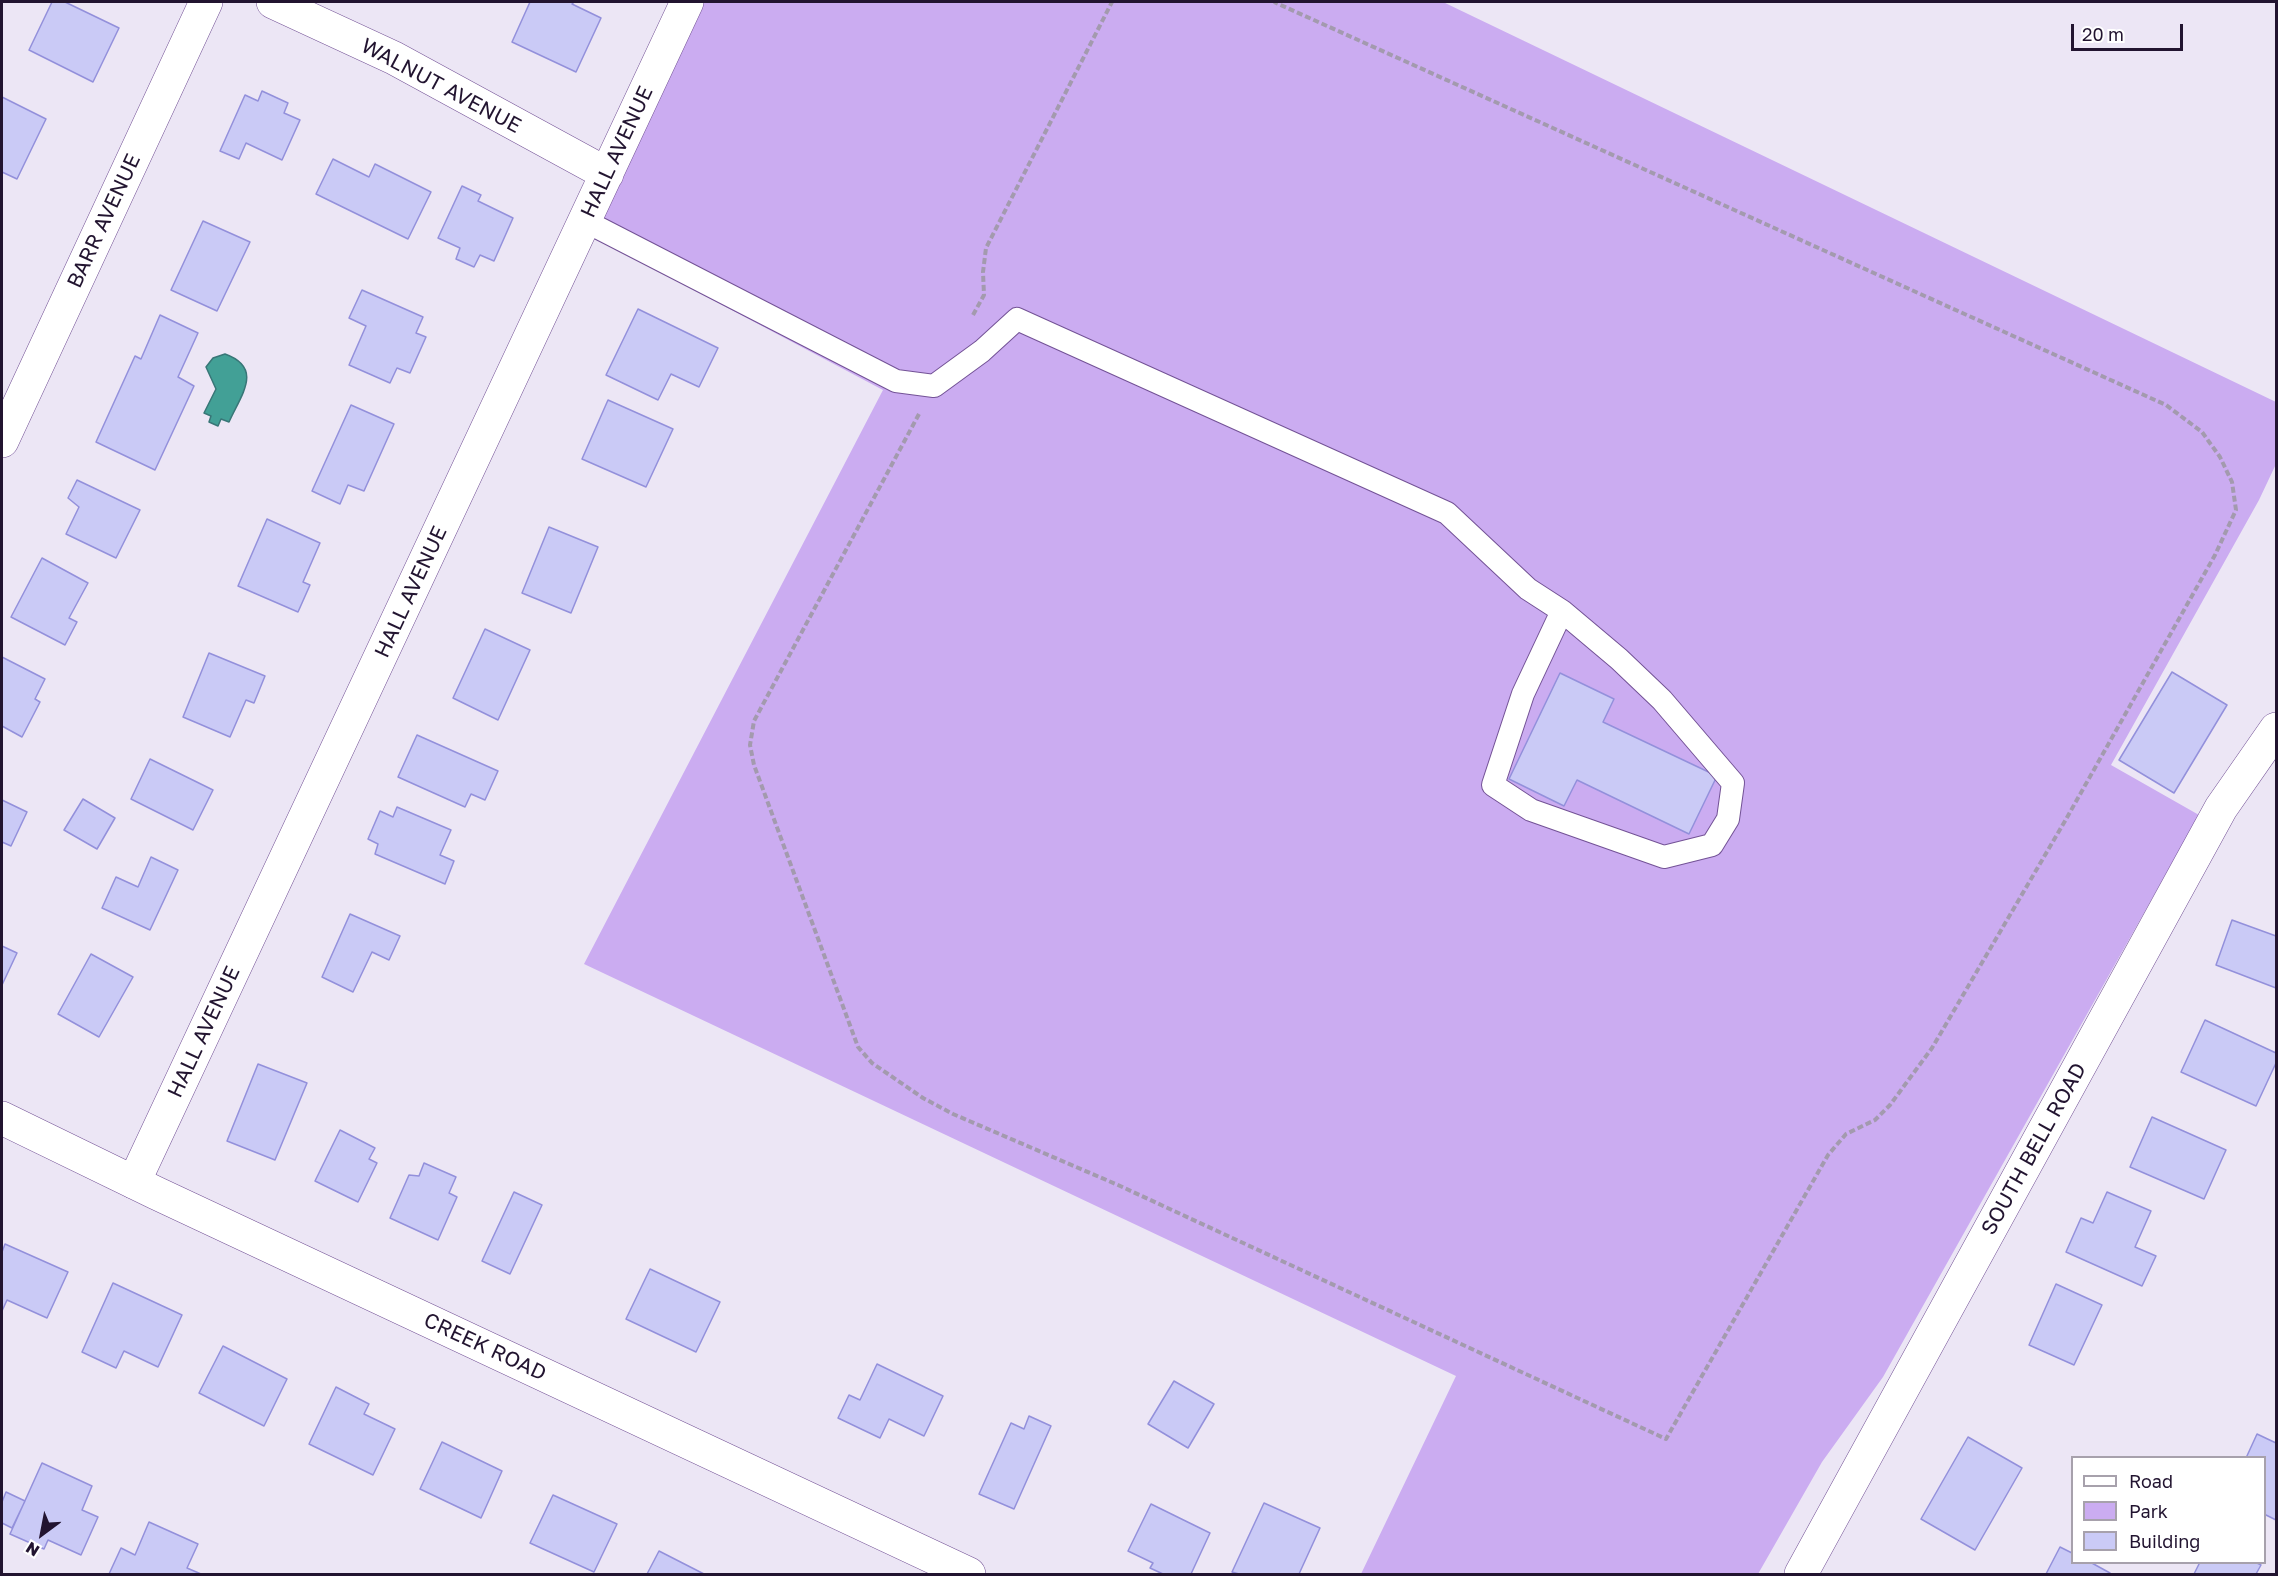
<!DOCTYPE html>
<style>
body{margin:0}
#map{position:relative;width:2278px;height:1576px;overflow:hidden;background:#ece6f5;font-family:"Golos Text",sans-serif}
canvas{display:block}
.frame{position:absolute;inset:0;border:3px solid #221430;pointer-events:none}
.legend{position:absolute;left:2071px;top:1456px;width:195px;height:108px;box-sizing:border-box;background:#fff;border:2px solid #a7a1ac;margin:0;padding:8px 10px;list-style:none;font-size:18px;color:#221430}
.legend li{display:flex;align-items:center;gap:12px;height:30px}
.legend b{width:30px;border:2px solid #a7a1ac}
.north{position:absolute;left:12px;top:1504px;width:60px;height:60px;-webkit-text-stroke:4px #fff;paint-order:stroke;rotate:212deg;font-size:16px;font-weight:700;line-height:24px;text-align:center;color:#221430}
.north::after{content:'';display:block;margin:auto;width:21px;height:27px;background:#221430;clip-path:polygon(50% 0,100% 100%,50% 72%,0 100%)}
.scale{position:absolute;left:2071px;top:24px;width:112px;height:27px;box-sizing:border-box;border:3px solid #221430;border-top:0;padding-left:8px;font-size:18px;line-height:21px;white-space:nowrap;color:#221430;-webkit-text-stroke:4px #fff;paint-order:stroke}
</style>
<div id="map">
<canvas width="2278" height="1576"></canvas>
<div class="frame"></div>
<ul class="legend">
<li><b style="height:8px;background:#fff"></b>Road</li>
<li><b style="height:16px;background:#cbacf1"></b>Park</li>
<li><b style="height:16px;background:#cacaf6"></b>Building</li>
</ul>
<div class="north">N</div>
<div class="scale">20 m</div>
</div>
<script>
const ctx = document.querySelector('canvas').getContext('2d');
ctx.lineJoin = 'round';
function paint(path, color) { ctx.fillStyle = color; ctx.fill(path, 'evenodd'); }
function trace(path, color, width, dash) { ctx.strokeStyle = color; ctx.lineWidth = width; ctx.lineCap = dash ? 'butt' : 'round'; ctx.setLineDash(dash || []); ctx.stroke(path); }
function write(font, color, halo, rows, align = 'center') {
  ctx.font = font + ' "Golos Text",sans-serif'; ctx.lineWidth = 6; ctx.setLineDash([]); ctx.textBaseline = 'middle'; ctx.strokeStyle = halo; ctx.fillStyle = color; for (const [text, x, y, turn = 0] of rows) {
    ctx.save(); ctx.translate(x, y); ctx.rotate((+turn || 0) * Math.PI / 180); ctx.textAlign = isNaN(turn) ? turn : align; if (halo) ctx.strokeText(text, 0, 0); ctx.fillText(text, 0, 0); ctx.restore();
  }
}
const green = new Path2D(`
 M690 2H1443L2276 402V464L2259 500 2111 765 2199 815 1883 1377 1822 1462 1758 1574H1361L1456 1376 584 964 883 390 586 233Z`);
const water = new Path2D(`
 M225 354C264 368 241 395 229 422L221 419 218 426 209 422 211 416 204 413 216 389 206 367 213 358Z`);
const building = new Path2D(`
 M52 2H65L119 28 93 82 29 50Z
 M530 2H574L572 4 601 18 576 72 512 42Z
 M262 91 288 103 284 113 300 120 282 160 246 143 239 159 220 151 245 95 258 101Z
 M2 97 46 119 17 179 2 172Z
 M333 159 369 177 375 164 431 192 408 239 316 194Z
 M462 186 481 195 478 201 513 218 494 261 480 255 474 267 456 259 460 248 438 238Z
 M203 221 250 242 217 311 171 290Z
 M362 290 423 317 416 333 426 337 410 373 397 368 390 383 349 365 366 326 349 318Z
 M638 309 718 348 699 387 671 374 658 400 606 375Z
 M160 315 198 333 178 377 194 386 155 470 96 442 135 356 141 359Z
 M608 400 673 429 646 487 582 459Z
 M351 405 394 424 364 491 348 485 340 504 312 491Z
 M77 480 140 510 116 558 66 534 79 507 68 498Z
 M267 519 320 543 303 582 310 585 298 612 238 586Z
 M549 527 598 547 571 613 522 593Z
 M42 558 88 583 69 618 77 622 65 645 11 617Z
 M485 629 530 650 498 720 453 698Z
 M209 653 265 676 254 703 246 700 230 737 183 717Z
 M2 657 45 679 35 699 40 702 22 737 2 726Z
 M2172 672 2227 705 2174 793 2119 760Z
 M1560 673 1614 699 1603 722 1717 776 1689 834 1577 780 1564 806 1509 779Z
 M417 735 498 771 485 800 471 794 465 807 398 777Z
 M150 759 213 790 193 830 131 799Z
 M83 799 115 818 97 849 64 830Z
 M2 800 27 812 11 846 2 842Z
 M397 807 451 830 440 855 454 861 445 884 375 854 378 844 368 839 380 811 393 817Z
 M151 857 178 870 150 930 102 908 116 877 138 887Z
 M350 914 400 936 389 960 372 952 353 992 322 977Z
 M2232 920 2276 936V988L2216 965Z
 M2 946 17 953 2 985Z
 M91 954 133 977 99 1037 58 1014Z
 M2205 1020 2276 1053V1063L2256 1106 2181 1072Z
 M258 1064 307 1083 275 1160 227 1141Z
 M2152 1117 2226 1150 2204 1199 2130 1167Z
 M340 1130 375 1148 369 1159 377 1163 358 1202 315 1181Z
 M424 1163 456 1177 449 1193 457 1197 438 1240 390 1218 409 1175 419 1176Z
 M514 1192 542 1205 510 1274 482 1261Z
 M2107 1192 2151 1211 2135 1247 2156 1256 2142 1286 2066 1252 2081 1218 2093 1223Z
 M5 1244 68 1272 47 1318 7 1300 2 1311V1252Z
 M650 1269 720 1302 696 1352 626 1319Z
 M113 1283 182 1315 158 1367 124 1351 116 1368 82 1352Z
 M2056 1284 2102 1305 2074 1365 2029 1345Z
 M223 1346 287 1379 264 1426 199 1393Z
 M877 1364 943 1396 924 1436 889 1419 880 1438 838 1418 849 1395 860 1400Z
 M1174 1381 1214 1404 1188 1448 1148 1424Z
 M336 1387 369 1404 364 1414 395 1429 373 1475 309 1444Z
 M1029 1416 1051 1426 1014 1509 979 1494 1011 1423 1024 1429Z
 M2257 1434 2276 1443V1520L2264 1514V1458H2246Z
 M1968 1437 2022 1468 1975 1550 1921 1519Z
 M442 1442 502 1471 481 1518 420 1489Z
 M42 1463 92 1486 82 1510 98 1517 81 1555 48 1540 44 1549 10 1534Z
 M6 1492 25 1501 12 1528 2 1523V1502Z
 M553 1495 617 1524 594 1572 530 1543Z
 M1264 1503 1320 1528 1299 1574H1239L1232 1572Z
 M1151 1504 1210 1533 1191 1574H1163L1150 1568 1153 1563 1128 1551Z
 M149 1522 198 1544 187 1568 201 1574H109L121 1548 135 1555Z
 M2060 1547 2072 1553V1562H2090L2110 1573 2109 1574H2046Z
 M659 1551 704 1574H647Z
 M2200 1562H2255L2261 1565 2256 1574H2194Z`);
const path = new Path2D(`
 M973 315 984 295 983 272 986 248 1112 2
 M919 414 754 721 750 745 754 765 858 1047 872 1063 923 1098 953 1114 1118 1185 1666 1439 1828 1155 1846 1134 1875 1120 1890 1105 1932 1048 2065 821 2215 555 2236 510 2232 482 2220 457 2202 432 2166 405 1274 2`);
const lane = new Path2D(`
 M585 221 896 381 934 386 982 351 1017 319 1447 513 1528 589 1562 611 1523 694 1493 785 1531 810 1664 857 1712 845 1728 819 1733 783 1662 700 1619 659 1562 611`);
const street = new Path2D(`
 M273 2 394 58 607 174
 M2 441 206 2
 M134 1182 687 2
 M1801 1574 2221 808 2276 729`);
const secondary = new Path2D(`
 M2 1118 156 1193 969 1574`);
const streetNames = [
 ["WALNUT AVENUE",441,86,28],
 ["HALL AVENUE",617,152,-65],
 ["BARR AVENUE",104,221,-65],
 ["HALL AVENUE",411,592,-65],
 ["HALL AVENUE",204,1032,-65],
 ["SOUTH BELL ROAD",2034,1149,-61],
 ["CREEK ROAD",485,1347,25]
];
paint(green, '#cbacf1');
paint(water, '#42a096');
trace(water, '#387677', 1.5);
paint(building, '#cacaf6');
trace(building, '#9390db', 1.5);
trace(lane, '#735296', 24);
trace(street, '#735296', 34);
trace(secondary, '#735296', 34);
trace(path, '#a39aae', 4, [6, 3]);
trace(lane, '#fff', 22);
trace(street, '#fff', 33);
trace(secondary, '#fff', 33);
write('21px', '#221430', '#fff', streetNames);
</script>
